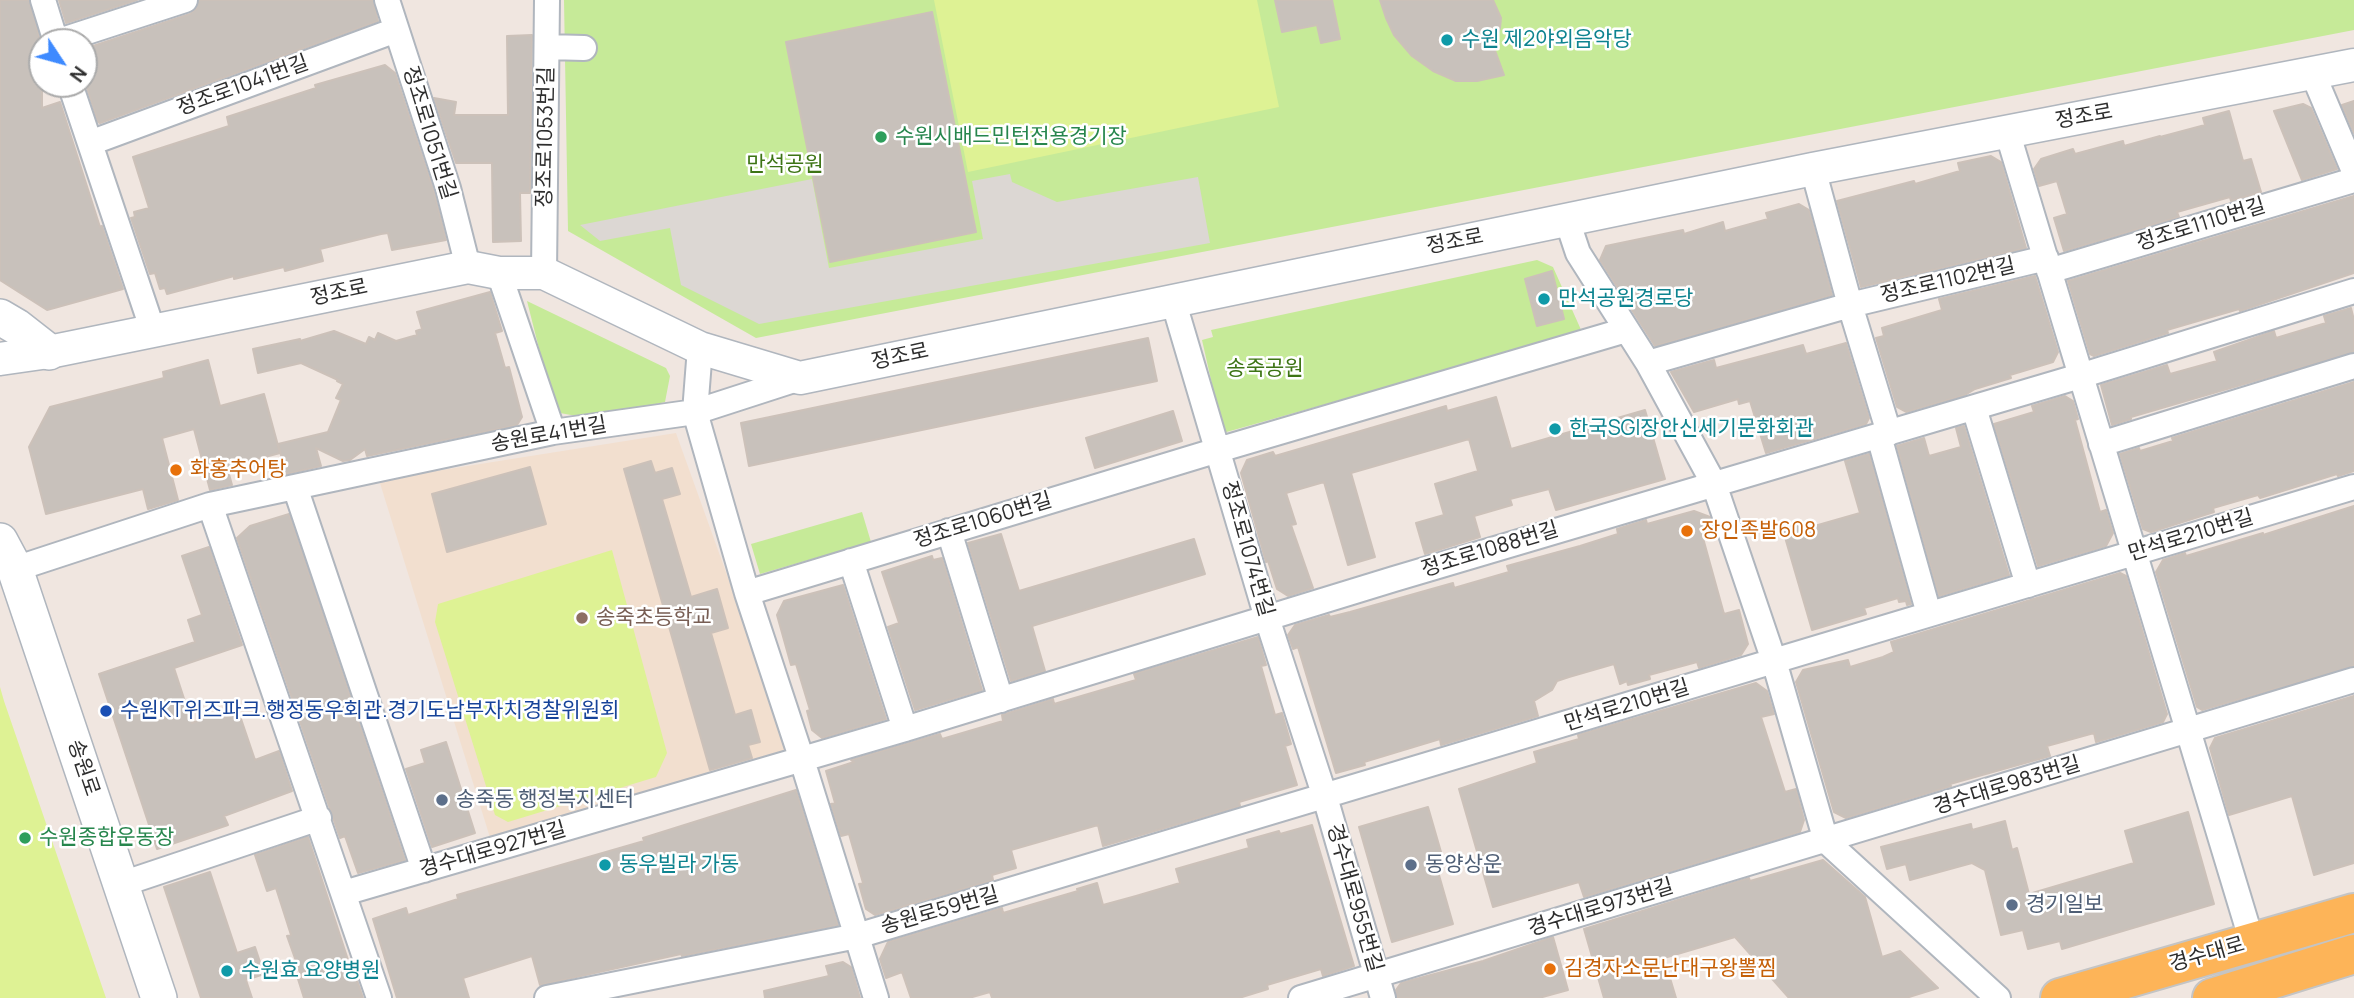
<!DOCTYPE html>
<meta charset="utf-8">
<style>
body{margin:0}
#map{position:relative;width:2354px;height:998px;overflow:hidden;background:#f0e6e0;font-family:Manrope,sans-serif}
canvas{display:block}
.north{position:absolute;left:28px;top:28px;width:70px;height:70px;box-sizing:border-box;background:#fff;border:2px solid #ababab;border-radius:50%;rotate:126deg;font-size:19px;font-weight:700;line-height:28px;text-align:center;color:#2e2e2e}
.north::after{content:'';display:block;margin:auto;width:24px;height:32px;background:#3e8aff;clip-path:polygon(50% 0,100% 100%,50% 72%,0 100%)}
</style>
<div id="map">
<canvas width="2354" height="998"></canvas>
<div class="north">N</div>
</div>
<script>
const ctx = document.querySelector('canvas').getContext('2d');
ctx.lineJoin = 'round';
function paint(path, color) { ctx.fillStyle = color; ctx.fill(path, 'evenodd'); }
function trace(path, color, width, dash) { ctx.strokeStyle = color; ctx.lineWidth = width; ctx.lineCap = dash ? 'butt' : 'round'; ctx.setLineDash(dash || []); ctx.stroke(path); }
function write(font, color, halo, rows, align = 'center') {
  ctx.font = font + ' Manrope,"Noto Sans KR",sans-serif'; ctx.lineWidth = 5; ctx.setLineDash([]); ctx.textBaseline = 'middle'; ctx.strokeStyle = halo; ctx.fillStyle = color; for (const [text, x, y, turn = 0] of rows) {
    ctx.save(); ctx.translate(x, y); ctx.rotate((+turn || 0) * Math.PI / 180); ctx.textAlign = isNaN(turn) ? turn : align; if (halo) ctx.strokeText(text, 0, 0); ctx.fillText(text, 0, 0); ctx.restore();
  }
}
const education = new Path2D(`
 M676 433 792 756 492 844 379 480Z`);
const green = new Path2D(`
 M564 0H2354V30L756 338 568 231Z
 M1537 260 1553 267 1582 332 1223 433 1202 340 1213 337 1211 330Z
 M527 301 666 368 670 376 665 402 593 419 560 413 552 400Z
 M862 512 871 542 760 574 751 544Z`);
const pitch = new Path2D(`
 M934 0H1257L1279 107 968 172Z
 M612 550 667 753 656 777 508 822 495 815 435 622 438 604Z
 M0 687 4 701 106 998H0Z`);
const plaza = new Path2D(`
 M1010 174 1012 182 1057 202 1198 177 1210 243 759 324 681 285 670 228 600 241 580 225 812 179 829 268 983 239 972 181Z`);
const building = new Path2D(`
 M0 0H29L42 47V108L60 102 100 227 102 226 123 289 47 310 0 280Z
 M59 0H137L66 23Z
 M199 0H373L378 21 100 123 98 122 84 79V49L190 14 196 9Z
 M1275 0H1332L1340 39 1321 43 1317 25 1282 32Z
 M1380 0H1493L1501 18 1500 28 1493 45 1504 75 1477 81H1456L1433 71 1412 56 1394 35 1386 18Z
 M932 12 976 232 830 262 786 42Z
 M532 35 530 193H520L521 241 493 242 492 163H456L434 98 456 102 454 115H508L507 36Z
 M385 65 395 73 434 192 446 240 392 250 388 233 381 234 320 249 323 261 285 271 284 267 234 279V276L167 294 165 288 160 289 155 273 150 274 131 218 135 217 134 212 149 208 133 157 229 126 227 117 316 88 315 85Z
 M2354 101V133L2342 105Z
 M2303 104 2311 108 2337 169 2302 180 2274 111Z
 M2229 111 2243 161 2251 159 2261 192 2231 201 2230 197 2177 212 2179 217 2064 251 2054 218 2067 214 2057 181 2039 186 2034 169 2041 159 2073 149 2075 154 2123 141 2124 146 2160 136V137L2205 125 2203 118Z
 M1991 156 2001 162 2026 248 1861 287 1837 201 1914 181 1915 184 1960 171 1958 163Z
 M2354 196V273L2240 311 2239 309 2167 330 2168 333 2094 356 2090 354 2068 281Z
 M1799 204 1809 210 1832 295 1655 346 1600 260 1606 246 1683 230 1684 234 1723 222 1725 231 1768 219 1766 213Z
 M1552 271 1564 319 1537 326 1525 279Z
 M2035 276 2058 352 2053 362 2010 375 2011 378 1975 389 1965 395 1906 412 1897 407 1876 338 1884 336 1882 328 1942 310 1939 299Z
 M490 292 502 331 495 333 505 368 509 367 522 417 517 425 367 456 365 449 350 460 343 461 316 448 321 466 286 474 278 444 328 432 341 400 336 398 343 384 337 381 338 380 301 363 258 373 253 349 300 339V341L334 331 366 344 369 337 375 340 378 333 396 341 417 335 416 331 422 329 417 312Z
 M2351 308 2354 320V352L2131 417V419L2112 425 2101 385 2167 365 2170 374 2217 361 2214 352 2274 331 2276 338 2326 323 2324 316Z
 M1148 338 1157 381 749 466 741 423Z
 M1846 343 1869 418 1866 424 1766 453 1750 401 1739 404 1738 399 1694 412 1671 372 1714 360 1716 368 1803 345 1806 354Z
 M208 360 220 406 264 394 280 453 227 467 232 485 210 490 194 429 162 438 178 500 148 509 143 489 46 514 29 447 50 407 164 378 163 372Z
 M2354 382V471L2338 476 2337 474 2260 498 2258 495 2213 508 2214 512 2151 532 2143 529 2120 454 2139 448 2140 451 2173 441 2172 438Z
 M2065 396 2073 401 2078 419 2075 420 2100 512 2106 510 2113 533 2106 546 2038 566 1994 424 2034 412 2032 406Z
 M1496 397 1511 449 1645 410 1665 479 1556 510 1549 489 1510 499 1512 505 1474 516 1480 537 1425 554 1416 523 1444 515 1435 484 1478 471 1469 439 1351 473 1375 557 1348 565 1324 482 1286 493 1296 524 1291 525 1313 588 1288 596 1277 589 1268 561 1266 562 1241 473 1247 460 1273 452 1275 456 1446 406 1447 411Z
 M1173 411 1182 441 1095 468 1086 438Z
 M1964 426 2009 575 1939 596 1897 446 1924 438 1929 456 1961 447 1956 428Z
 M1869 454 1911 604 1907 605 1906 601 1899 602 1898 598 1864 608 1866 614 1812 630 1782 527 1802 521 1804 529 1860 513 1845 461Z
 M651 461 655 473 672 468 680 494 662 499 691 597 717 589 728 628 711 633 735 715 751 710 760 742 748 745 752 758 710 770 624 469Z
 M530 467 546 524 447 552 432 494Z
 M2354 506V666L2202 710 2197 707 2156 572 2163 560 2185 553 2186 556 2263 533V535Z
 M1694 511 1710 517 1712 524 1715 535 1703 538 1724 614 1739 610 1748 644 1741 655 1699 668 1697 662 1649 675 1650 679 1628 685 1627 681 1620 684 1614 664 1569 677 1557 681 1552 690 1534 701 1538 716 1441 745 1440 739 1364 762 1365 765 1336 773 1298 647 1293 649 1288 635 1295 625 1329 615 1330 617 1350 612 1453 583 1454 588 1509 572 1507 566 1580 546 1618 534 1617 529 1646 520 1647 524Z
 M289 514 405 860 358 873 345 836 340 838 237 538 250 526Z
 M1001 534 1019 591 1194 539 1205 574 1032 626 1045 671 1011 681 968 543Z
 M209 547 242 645 174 668 192 723 237 707 255 760 279 751 292 791 224 816 228 825 157 849 99 674 195 642 188 620 202 615 182 556Z
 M932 556 933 560 942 558 982 690 915 710 888 627 899 623 882 572Z
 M2120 573 2126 576 2167 714 2163 722 2096 742 2094 733 2047 746 2050 756 1950 784 1951 786 1846 818 1834 812 1796 682 1803 670 1848 660 1850 667 1883 657 1894 652 1891 642Z
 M843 585 886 719 822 738 812 730 807 711 810 710 796 664 791 665 777 615 784 601Z
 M1258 637 1266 665 1261 666 1275 715 1282 713 1291 744 1285 746 1297 785 1239 802 1240 806 1103 846 1098 825 1011 850 1016 868 992 875 993 880 875 915 866 909 859 884 863 883 849 834 841 836 831 804 835 803 826 771 854 762 851 760 940 734 942 739 1003 721 1002 715 1053 699 1054 704 1136 680 1134 674Z
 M1756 683 1767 691 1774 714 1761 717 1785 792 1796 789 1804 820 1800 832 1584 897 1579 882 1493 907 1459 789 1537 763 1534 752 1579 739 1578 735Z
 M2354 696V863L2314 875 2292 796 2229 815 2210 748 2215 738Z
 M446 742 475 833 432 847 406 769 425 763 421 750Z
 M796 790 838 925 682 956 681 954 540 985 532 956 463 978 469 998H397L373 919 406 908 408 915 458 899 457 895 644 841 643 838Z
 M1428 807 1441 852 1433 854 1453 924 1392 942 1359 827Z
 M2188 812 2214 904 2062 949 2060 941 2028 949 2023 930 2001 935 1985 870 1972 863 1910 880 1906 864 1887 869 1881 847 1971 824 1972 830 2005 821 2012 850 2017 848 2029 894 2134 863 2125 831Z
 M1312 825 1354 966 1323 976 1321 969 1267 985 1268 989 1239 998H992L990 992 969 998H911L902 972 886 978 880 959 888 942 1002 908 1003 913 1078 891 1077 889 1097 883 1103 905 1136 896 1180 883 1176 869 1249 848 1247 840 1279 831 1280 834Z
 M308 837 349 963 351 962 363 998H304L298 979 302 978 287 936 291 935 276 888 267 891 255 855Z
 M1823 860 1865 897 1882 957 1900 951 1938 988 1906 998H1789L1735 937 1664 958 1676 998H1604L1584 929 1749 878 1750 881Z
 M210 872 237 953 255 947 264 974 246 980 252 998H201L164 887Z
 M1553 937 1568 990 1539 998H1397L1396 990 1401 983 1483 961Z
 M843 962 851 967 860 998H765L764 991 829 976 826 966Z`);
const minor = new Path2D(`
 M43 0 56 42 185 0
 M387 0 448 188 468 267
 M547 47 584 48
 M2313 74 2354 171
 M70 84 153 331
 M2007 131 2252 942
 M90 143 396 30
 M1813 169 1850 305 1889 433
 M1567 220 1578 253 1648 363 1714 484 1774 661 1826 841 1998 998
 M2049 271 2354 180
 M499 273 553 432
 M544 273 547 0
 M1173 300 1267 618 1325 797 1383 998
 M700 348 695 412 747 593 802 760 876 998
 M1648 363 1850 305 2046 258
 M1974 408 2028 585
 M1879 436 1929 614
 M2101 444 2354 366
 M295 487 424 870
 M210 505 379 998
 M949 531 1001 700
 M851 561 905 729
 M15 569 210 505 553 432 695 412 800 378
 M747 593 1218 450 1626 330
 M122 884 319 818
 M344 893 905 729 1394 579 2080 376 2354 291
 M547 998 857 936 2354 487
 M1301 998 2354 680`);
const tertiary = new Path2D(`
 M0 359 49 352 468 267 499 273H544L700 348 800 378 1813 169 2354 65`);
const secondary = new Path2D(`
 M0 317 17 327 49 352
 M0 541 15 569 159 998`);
const primary = new Path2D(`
 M2060 998 2354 913
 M2212 998 2354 954`);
const markers = [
 [1447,40,7,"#0f9aa8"],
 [881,137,7,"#2e9e5b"],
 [1544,299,7,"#0f9aa8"],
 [1555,429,7,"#0f9aa8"],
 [176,470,7,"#e8710a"],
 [1687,531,7,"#e8710a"],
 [582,618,7,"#8d6e63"],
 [106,711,7,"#1a4fb4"],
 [442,800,7,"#5c6f8a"],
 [25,838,7,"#2e9e5b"],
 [605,865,7,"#0f9aa8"],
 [1411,865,7,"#5c6f8a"],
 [2012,905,7,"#5c6f8a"],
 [1550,969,7,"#e8710a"],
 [227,971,7,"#0f9aa8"]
];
const cultureNames = [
 ["수원 제2야외음악당",1461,40],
 ["만석공원경로당",1558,299],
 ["한국SGI장안신세기문화회관",1569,429],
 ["동우빌라 가동",619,865],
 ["수원효 요양병원",241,971]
];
const streetNames = [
 ["정조로1041번길",243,86,-20],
 ["정조로",2084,117,-10],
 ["정조로1051번길",429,133,73],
 ["정조로1053번길",546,137,-89],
 ["정조로1110번길",2201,225,-17],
 ["정조로",1455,242,-11],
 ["정조로1102번길",1948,281,-13],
 ["정조로",339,293,-12],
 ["정조로",900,357,-12],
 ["송원로41번길",549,435,-10],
 ["정조로1060번길",983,521,-17],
 ["만석로210번길",2191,536,-17],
 ["정조로1074번길",1247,549,74],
 ["정조로1088번길",1490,550,-17],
 ["만석로210번길",1627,706,-17],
 ["송원로",83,768,71],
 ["경수대로983번길",2007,786,-17],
 ["경수대로927번길",493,850,-16],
 ["경수대로955번길",1354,898,74],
 ["경수대로973번길",1601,908,-17],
 ["송원로59번길",940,911,-16],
 ["경수대로",2207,955,-16]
];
const leisureNames = [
 ["수원시배드민턴전용경기장",895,137],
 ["수원종합운동장",39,838]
];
const parkNames = [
 ["만석공원",785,165],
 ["송죽공원",1265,369]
];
const foodNames = [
 ["화홍추어탕",190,470],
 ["장인족발608",1701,531],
 ["김경자소문난대구왕뽈찜",1564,969]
];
const educationNames = [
 ["송죽초등학교",596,618]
];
const transitNames = [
 ["수원KT위즈파크.행정동우회관.경기도남부자치경찰위원회",120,711]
];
const serviceNames = [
 ["송죽동 행정복지센터",456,800],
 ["동양상운",1425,865],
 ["경기일보",2026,905]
];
paint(education, '#f2dfcf');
paint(green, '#c6ea98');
paint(pitch, '#def294');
paint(plaza, '#dcd7d3');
paint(building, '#c8c1bb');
trace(building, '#ccc1b9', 2);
trace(minor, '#b0b6be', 28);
trace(tertiary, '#b0b6be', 35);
trace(secondary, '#b0b6be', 38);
trace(primary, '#c4c4c4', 42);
trace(minor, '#fff', 24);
trace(tertiary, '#fff', 32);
trace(secondary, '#fff', 35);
trace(primary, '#fdb458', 38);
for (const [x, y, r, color] of markers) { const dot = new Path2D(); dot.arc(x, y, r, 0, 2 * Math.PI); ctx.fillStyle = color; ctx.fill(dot); trace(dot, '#fff', 2.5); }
write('21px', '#0d838f', '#fff', cultureNames, 'left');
write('21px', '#2e2e2e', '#fff', streetNames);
write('21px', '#27864d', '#fff', leisureNames, 'left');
write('21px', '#3d7415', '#fff', parkNames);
write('21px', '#c56008', '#fff', foodNames, 'left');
write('21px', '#785e54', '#fff', educationNames, 'left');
write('21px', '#164399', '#fff', transitNames, 'left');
write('21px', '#4e5e75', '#fff', serviceNames, 'left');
</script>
